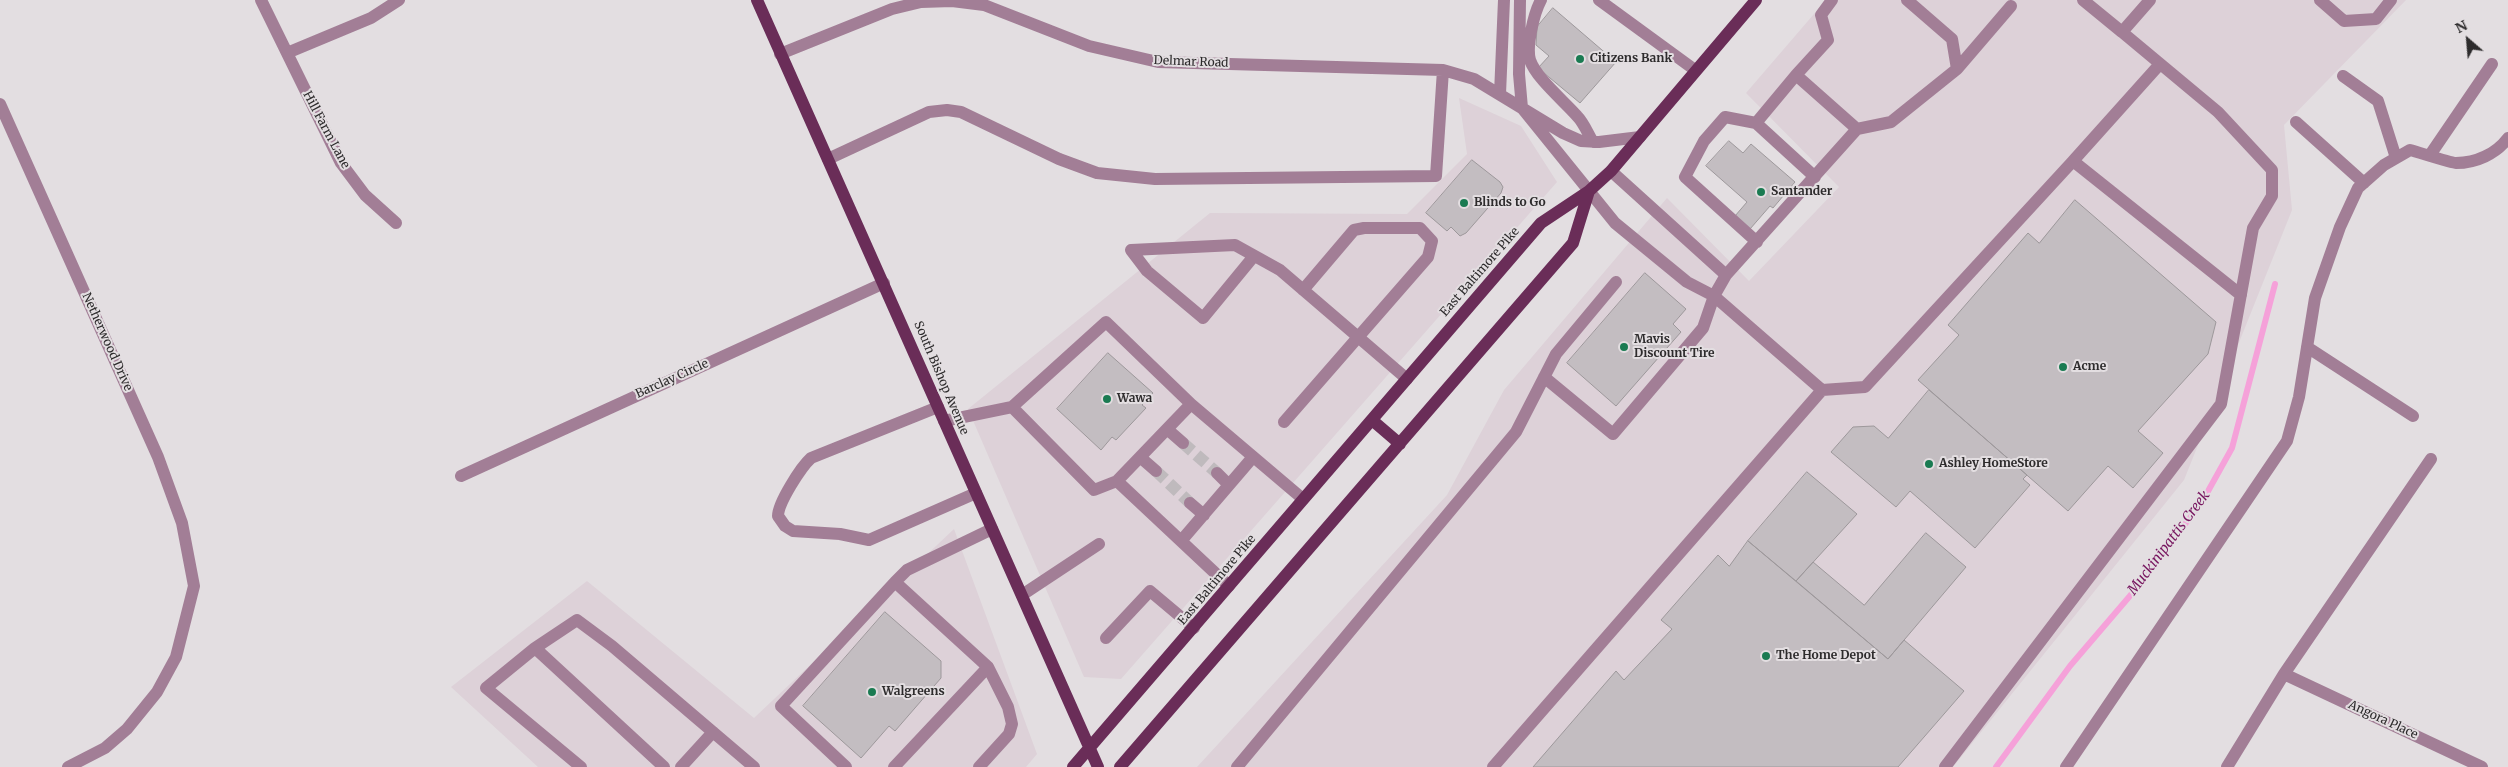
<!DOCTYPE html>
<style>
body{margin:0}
#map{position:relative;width:2508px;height:767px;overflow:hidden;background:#e3dee1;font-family:Merriweather,serif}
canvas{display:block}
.north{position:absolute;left:2443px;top:15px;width:50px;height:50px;-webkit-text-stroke:4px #e3dee1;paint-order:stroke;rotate:333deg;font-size:14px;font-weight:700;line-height:20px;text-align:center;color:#2d2b2c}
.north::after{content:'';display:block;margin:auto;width:18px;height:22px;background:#2d2b2c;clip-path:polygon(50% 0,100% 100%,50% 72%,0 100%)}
</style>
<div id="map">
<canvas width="2508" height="767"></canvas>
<div class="north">N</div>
</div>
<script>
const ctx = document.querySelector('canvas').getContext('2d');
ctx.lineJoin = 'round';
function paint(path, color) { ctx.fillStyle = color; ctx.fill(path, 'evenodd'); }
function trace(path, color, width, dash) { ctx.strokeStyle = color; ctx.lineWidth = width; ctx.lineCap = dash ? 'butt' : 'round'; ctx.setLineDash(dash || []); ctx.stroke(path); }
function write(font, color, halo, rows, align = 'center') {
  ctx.font = font + ' Merriweather,serif'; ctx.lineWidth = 4; ctx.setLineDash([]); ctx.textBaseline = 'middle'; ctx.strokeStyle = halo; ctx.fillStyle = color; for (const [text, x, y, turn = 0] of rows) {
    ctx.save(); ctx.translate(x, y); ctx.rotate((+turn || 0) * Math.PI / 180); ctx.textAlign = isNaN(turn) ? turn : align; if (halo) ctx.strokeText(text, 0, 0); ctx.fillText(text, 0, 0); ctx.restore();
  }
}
const built = new Path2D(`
 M1826 0H2406L2284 125 2292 210 2184 480 1953 767H1197L1447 495 1504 390 1667 198 1749 281 1839 187 1746 93Z
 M1459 98 1521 126 1557 182 1121 679 1084 677 968 409 1210 213 1407 214 1467 154Z
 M954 529 1037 754 1026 767H538L451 687 587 581 754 718Z`);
const stream = new Path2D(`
 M1996 767 2070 666 2129 597 2202 502 2232 448 2275 284`);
const building = new Path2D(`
 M1553 8 1616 62 1580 103 1538 68 1549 56 1536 45 1537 27Z
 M1729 141 1743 153 1751 144 1795 182 1773 208 1770 206 1750 229 1735 216 1747 202 1706 166Z
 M1472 160 1500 182 1503 187 1501 193 1466 233 1460 236 1451 227 1447 231 1426 213Z
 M2075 200 2216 322 2208 354 2138 431 2163 453 2133 488 2108 466 2068 511 1918 380 1959 335 1948 325 2028 233 2039 243Z
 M1645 273 1686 309 1673 324 1681 332 1616 406 1567 363Z
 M1108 353 1153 393 1142 405 1146 408 1116 440 1112 437 1101 450 1057 409Z
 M1929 390 2027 475 2023 479 2030 485 1975 548 1910 491 1896 507 1831 452 1853 427 1874 426 1888 438Z
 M1807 472 1857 514 1796 581 1748 541Z
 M1926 533 1966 567 1888 659 1796 581 1813 562 1864 605Z
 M1748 541 1888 659 1904 640 1964 691 1898 767H1533L1616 671 1624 680 1672 629 1661 620 1718 555 1729 566Z
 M885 612 941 661V678L895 731 889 726 861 758 803 706Z`);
const minorTunnel = new Path2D(`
 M1183 443 1217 473
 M1156 471 1190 503`);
const minor = new Path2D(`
 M261 0 341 163 365 195 396 223
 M1520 0 1519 74 1522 108
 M1541 0C1534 13 1526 46 1530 60 1536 78 1564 101 1577 116 1584 123 1588 134 1593 142
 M1599 0 1695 70
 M2083 0 2122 32
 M2320 0 2344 21 2376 19 2391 0
 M287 53 371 18 399 0
 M780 54 892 9 921 2 952 1 984 5 1089 46 1158 62 1443 70 1474 79 1563 133 1581 141 1599 142 1640 137
 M1957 69 2011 6
 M2343 76 2378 101 2396 158
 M1500 94 1504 0
 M0 104 158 457 182 523 194 586 176 657 157 692 127 729 105 748 68 767
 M2296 122 2364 183
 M1756 123 1796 75
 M1857 129 1891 122 1957 69 1952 39 1907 0
 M2430 155 2492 64
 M828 159 929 112 947 110 961 112 1059 159 1097 173 1155 179 1436 176 1443 70
 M2073 161 2160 64
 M1611 171 1726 275
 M1757 242 1685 177 1704 141 1725 117 1756 123 1815 177
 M1254 256 1203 318 1147 271 1131 250 1235 245 1280 270 1407 379
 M2307 347 2413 416
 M1544 377 1613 434 1703 328 1714 296 1726 275 1857 129 1796 75 1828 40 1821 15 1832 0
 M1822 390 1865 387 2073 161 2241 295
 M938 407 811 458C801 467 778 503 778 516L785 526 793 531 840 534 869 540 976 493
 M1012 407 1094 490 1117 481 1229 586
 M944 421 1012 407 1106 322 1191 404 1303 499
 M1284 422 1428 257 1432 241 1420 228H1364L1354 230 1303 290
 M1167 429 1183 443
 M1140 457 1156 471
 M1217 473 1229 485
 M461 476 884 283
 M1117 481 1191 404
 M1190 503 1204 515
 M1181 541 1253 457
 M1022 595 1099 544
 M1106 638 1150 591 1194 628
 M535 648 664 767
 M2284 674 2482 767
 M581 767 486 688 535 648 577 620 612 646 754 767
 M681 767 713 732
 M846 767 781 706 895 582
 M894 767 988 667
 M979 767 1009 734 1012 724 1008 707 988 667 895 582 907 570 992 529
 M1237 767 1516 432 1556 354 1616 282
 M1493 767 1822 390 1714 296 1687 282 1615 223 1522 108
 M1945 767 2221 404 2253 228 2272 196V170L2218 112 2122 32 2150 0
 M2066 767 2287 441 2299 397 2315 298 2340 227 2358 188 2384 165 2410 150C2418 152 2451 163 2456 163 2476 163 2496 154 2508 138
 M2227 767 2284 674 2431 459`);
const major = new Path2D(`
 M757 0 1098 767
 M1372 420 1400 444
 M1073 767 1541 223 1589 191 1611 171 1756 0
 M1120 767 1573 243 1589 191`);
const markers = [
 [1580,59,5,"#1a7b52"],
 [1761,192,5,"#1a7b52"],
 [1464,203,5,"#1a7b52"],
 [1624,347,5,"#1a7b52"],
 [2063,367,5,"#1a7b52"],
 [1107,399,5,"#1a7b52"],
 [1929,464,5,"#1a7b52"],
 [1766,656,5,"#1a7b52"],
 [872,692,5,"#1a7b52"]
];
const poiNames = [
 ["Citizens Bank",1590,59],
 ["Santander",1771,192],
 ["Blinds to Go",1474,203],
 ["Mavis",1634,340],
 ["Discount Tire",1634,354],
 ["Acme",2073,367],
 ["Wawa",1117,399],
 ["Ashley HomeStore",1939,464],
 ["The Home Depot",1776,656],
 ["Walgreens",882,692]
];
const streetNames = [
 ["Delmar Road",1191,62,2],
 ["Hill Farm Lane",326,130,62],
 ["East Baltimore Pike",1480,272,-49],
 ["Netherwood Drive",107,342,66],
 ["South Bishop Avenue",941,378,67],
 ["Barclay Circle",672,379,-24],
 ["East Baltimore Pike",1217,580,-50],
 ["Angora Place",2383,720,25]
];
const waterNames = [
 ["Muckinipattis Creek",2169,543,-53]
];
paint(built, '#ddd1d8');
trace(stream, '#f5a1d9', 6);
paint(building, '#c3bdc1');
trace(building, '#9d989b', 1);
trace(minorTunnel, '#bfbabd', 12, [12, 6]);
trace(minor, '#a27e96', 12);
trace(major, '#6a2d58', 12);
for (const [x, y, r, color] of markers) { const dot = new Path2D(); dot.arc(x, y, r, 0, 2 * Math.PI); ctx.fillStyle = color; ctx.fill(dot); trace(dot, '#e3dee1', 2); }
write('bold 12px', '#2d2b2c', '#e3dee1', poiNames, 'left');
write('12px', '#2d2b2c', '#e3dee1', streetNames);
write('italic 14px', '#77155f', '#e3dee1', waterNames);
</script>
